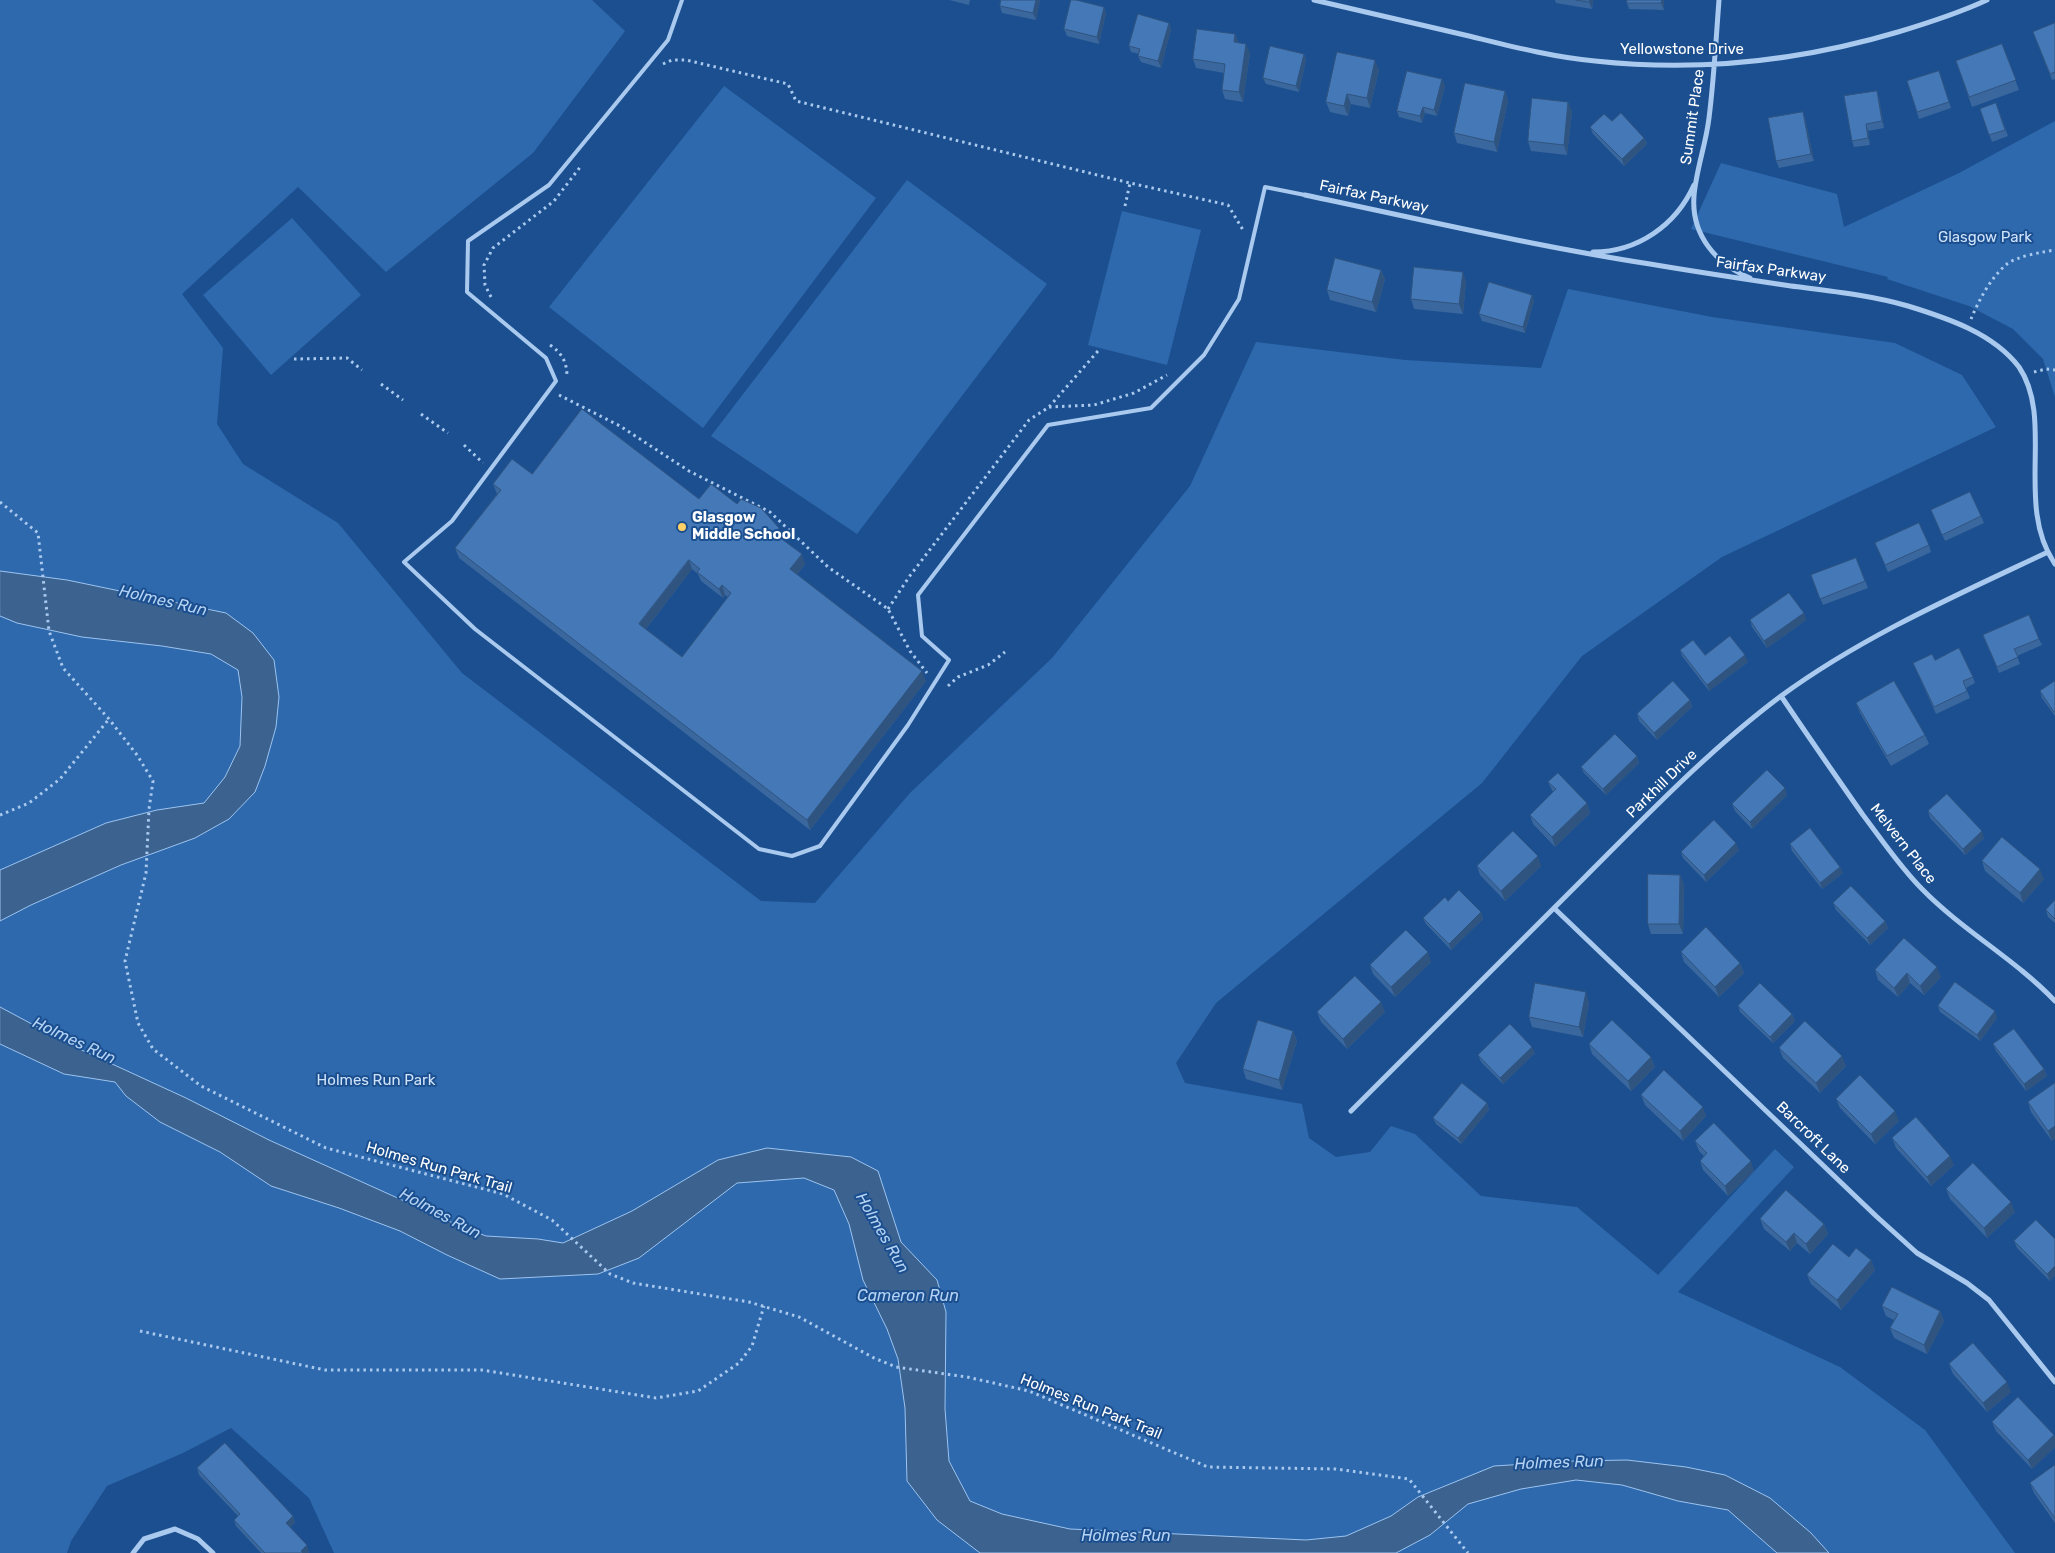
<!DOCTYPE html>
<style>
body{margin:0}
canvas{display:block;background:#1b4f8f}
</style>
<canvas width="2055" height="1553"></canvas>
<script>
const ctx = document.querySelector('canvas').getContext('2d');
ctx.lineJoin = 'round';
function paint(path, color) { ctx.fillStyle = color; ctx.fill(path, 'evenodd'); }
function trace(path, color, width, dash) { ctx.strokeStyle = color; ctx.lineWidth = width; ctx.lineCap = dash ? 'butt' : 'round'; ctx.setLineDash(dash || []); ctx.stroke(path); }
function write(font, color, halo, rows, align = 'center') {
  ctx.font = font + ' Rubik,sans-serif'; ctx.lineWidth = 4; ctx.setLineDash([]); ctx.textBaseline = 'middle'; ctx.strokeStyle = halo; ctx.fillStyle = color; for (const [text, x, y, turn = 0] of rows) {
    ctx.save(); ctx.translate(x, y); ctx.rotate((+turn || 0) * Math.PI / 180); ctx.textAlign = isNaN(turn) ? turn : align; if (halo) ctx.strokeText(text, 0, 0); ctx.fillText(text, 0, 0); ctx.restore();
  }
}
const green = new Path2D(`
 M0 0H592L625 31 533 153 386 272 298 187 182 294 223 348 217 424 243 464 338 523 462 673 761 901 815 903 910 793 1052 658 1190 486 1256 342 1405 360 1541 368 1568 289 1712 317 1895 343 1962 375 1996 427 1722 557 1582 656 1482 783 1216 1003 1176 1063 1185 1083 1302 1104 1309 1138 1336 1157 1370 1152 1391 1126 1415 1134 1481 1196 1577 1207 1658 1275 1775 1149 1794 1167 1678 1292 1840 1367 1925 1430 2015 1553H334L309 1498 231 1428 183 1453 107 1486 71 1541 67 1553H0Z
 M724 86 876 198 703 428 549 307Z
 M2055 121V397L2043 359 2013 329 1969 306 1887 279 1888 277 1691 229 1721 163 1837 194 1844 227 1959 173Z
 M907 180 1047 284 857 534 711 436Z
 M1122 211 1201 230 1167 365 1088 345Z
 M292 218 361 295 271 375 203 295Z`);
const water = new Path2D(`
 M0 571 67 580 226 613 253 633 274 660 279 697 276 727 265 766 255 792 229 819 195 838 121 865 31 905 0 921V870L106 823 157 810 204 803 225 777 240 746 242 697 238 670 211 654 162 646 82 637 17 623 0 616Z
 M0 1007 73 1046 186 1098 269 1140 453 1223 486 1236 538 1239 563 1243 632 1211 718 1160 767 1148 851 1157 878 1171 901 1242 937 1280 946 1312 945 1409 949 1461 970 1501 1002 1514 1070 1529 1306 1540 1346 1536 1391 1516 1418 1497 1494 1466 1574 1461 1627 1460 1686 1467 1725 1475 1770 1498 1811 1533 1829 1553H1777L1728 1510 1678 1501 1622 1485 1576 1480 1521 1489 1468 1504 1430 1535 1396 1553H980L937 1520 907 1481 905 1408 898 1359 887 1329 863 1280 849 1224 834 1190 804 1178 737 1183 639 1258 598 1274 500 1279 447 1255 400 1231 339 1208 271 1186 220 1152 160 1122 126 1096 115 1082 64 1074 0 1044Z`);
const path = new Path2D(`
 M663 64 672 60H686L788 84 796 101 1130 183
 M1125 206 1130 183 1228 205 1243 230
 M491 297 485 285 484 265 493 248 554 201 581 166
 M1971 319C1979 300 1991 277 2007 264 2017 256 2043 252 2055 250
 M550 345C562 353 567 362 567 377
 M294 359 347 358 362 370
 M2034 372 2046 369 2055 370
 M381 384 403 400
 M559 395 620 426 689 471 770 512 828 567 888 609 910 651 927 673
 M1049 407 1094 405 1134 393 1167 375
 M421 414 448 433
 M464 445 483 463
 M0 502 38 533 49 631 63 668 109 719 137 755 153 781 149 809 146 873 125 961 138 1023 153 1049 201 1086 326 1148 503 1194 552 1220 610 1274 633 1283 749 1302 799 1317 874 1358 896 1367 967 1377 1029 1391 1208 1467 1336 1469 1409 1479 1468 1553
 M888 609 909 577 1029 420 1049 407 1098 351
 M948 686 958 677 988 665 1005 652
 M0 815 29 803 60 779 109 719
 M140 1331 325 1370H482L656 1398 698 1391 739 1363 752 1346 764 1306`);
const service = new Path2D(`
 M682 0 668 40 549 185 468 241 467 292 546 358 556 381 452 521 404 562 475 629 759 849 792 856 820 846 908 725 949 660 922 636 918 595 1048 425 1151 408 1204 355 1239 299 1265 187 1305 195`);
const minor = new Path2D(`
 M1314 0C1365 12 1417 24 1469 36 1510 46 1552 57 1595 61 1697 72 1800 61 1898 32 1928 23 1959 13 1987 0
 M1719 0C1716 39 1714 79 1709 118 1706 144 1696 170 1694 196 1691 235 1716 264 1750 278
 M1305 195C1419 219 1534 246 1650 264 1697 272 1744 279 1791 286 1830 291 1870 295 1908 306 1947 318 1993 333 2019 367 2055 420 2014 505 2055 564
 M1593 252C1638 252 1676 225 1694 185
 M1781 696C1808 736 1835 775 1863 815 1882 840 1900 867 1922 889 1963 931 2015 959 2055 1001
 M1554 908 1876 1216 1917 1253 1967 1283 1989 1300 2055 1382
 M1351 1111C1429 1033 1507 955 1585 877 1648 814 1710 749 1781 696 1863 636 1957 595 2048 552
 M133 1553 144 1539 175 1529 198 1539 213 1553`);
const wall = new Path2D(`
 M949 0H970L969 5Z
 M1040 0 1036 20 1002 13 1000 6Z
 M1555 0H1593L1592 9 1556 3Z
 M1664 0V10L1629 9 1627 3Z
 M1104 7 1106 13 1099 44 1067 36 1064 29Z
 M1169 23 1171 29 1161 68 1141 62 1138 56 1139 54 1131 52 1129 46Z
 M2055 23V79L2052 80 2033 32Z
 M1235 34 1238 42 1250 53 1243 102 1225 99 1222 90 1224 73 1196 68 1193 59Z
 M2002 44 2019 90 1972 107 1956 61Z
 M1304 54 1306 60 1299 92 1266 84 1263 78Z
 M1379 70 1370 108 1351 104 1348 116 1330 112 1326 102Z
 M1939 71 1951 108 1919 119 1907 81Z
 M1445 86 1437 116 1425 113 1422 123 1399 117 1397 111Z
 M1505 91 1508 101 1497 152 1457 143 1454 133Z
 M1879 98 1884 128 1868 131 1870 145 1854 147 1852 141Z
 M1568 102 1572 112 1567 155 1531 151 1528 141Z
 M1996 103 2008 136 1992 142 1980 109Z
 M1805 118 1814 161 1779 168 1776 161Z
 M1612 121 1644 138 1647 144 1624 166 1593 134 1590 127Z
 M1381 270 1385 279 1376 312 1330 300 1327 290Z
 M1466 282 1463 314 1414 309 1411 299Z
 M1534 301 1525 333 1482 321 1479 314Z
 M532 474 737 504 783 538 782 539 805 564 797 575 926 681 810 830 459 558 455 548 497 494 493 484ZM692 569 698 574 701 581 723 598 725 595 728 597 682 657 646 629Z
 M1931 510 1981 516 1984 523 1945 541Z
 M1875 543 1929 545 1931 552 1888 572Z
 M1856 558 1868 588 1823 605 1811 575Z
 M1750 620H1806L1767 648 1752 627Z
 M1983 635 2039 639 2042 645 2017 656 2020 664 1999 673Z
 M1680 650 1705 655 1748 662 1709 691 1682 656Z
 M1935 660 1973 677 1975 683 1966 688 1970 698 1936 714 1913 663Z
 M2055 681V716L2042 698 2040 691Z
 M1690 700 1692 707 1657 740 1639 721 1637 714Z
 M1856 703 1925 735 1929 744 1891 766 1860 713Z
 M1637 756 1639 763 1606 795 1584 773 1581 767Z
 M1548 782 1587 803 1590 813 1555 847 1533 824 1530 815 1553 792Z
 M1787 795 1752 829 1735 811 1732 804Z
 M1928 811 1984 838 1965 855 1930 818Z
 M1790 844 1843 873 1822 889 1792 851Z
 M1739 850 1706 882 1683 858 1681 852Z
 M1982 861 2044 879 2023 903 1985 871Z
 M1477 866H1541L1505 901 1480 875Z
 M1680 875 1684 885 1683 934H1651L1648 924Z
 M2055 900V923L2048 917 2046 910Z
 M1448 901 1481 912 1483 919 1451 950 1426 924 1423 918Z
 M1833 903 1885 921 1888 928 1870 945 1836 910Z
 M1681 952 1740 963 1744 973 1719 997 1684 962Z
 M1431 962 1395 997 1373 974 1370 965Z
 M1875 970 1941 977 1924 995 1910 983 1898 997 1878 980Z
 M1589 1002 1583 1037 1532 1027 1529 1017Z
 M1738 1006 1792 1014 1795 1021 1773 1043 1740 1012Z
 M1938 1006 1997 1018 1980 1041 1940 1012Z
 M1317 1012H1385L1347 1049 1321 1022Z
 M1293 1031 1297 1041 1282 1090 1246 1079 1243 1069Z
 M1589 1044 1651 1057 1655 1067 1631 1091 1592 1054Z
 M1993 1044 2044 1069 2047 1076 2026 1091 1996 1051Z
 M1779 1048 1846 1066 1820 1093 1783 1058Z
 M1535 1053 1503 1084 1481 1062 1478 1055Z
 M2055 1083 2052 1141 2031 1112 2028 1102Z
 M1641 1095 1706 1116 1683 1141 1645 1105Z
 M1836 1099 1899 1121 1875 1144 1840 1108Z
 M1487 1103 1489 1110 1461 1144 1436 1124 1433 1118Z
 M1892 1138 1954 1165 1931 1186 1896 1148Z
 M1695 1141 1754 1171 1728 1196 1703 1170 1700 1161 1704 1156 1699 1151Z
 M1946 1189 2015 1212 1987 1238 1950 1199Z
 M1760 1219 1824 1224 1828 1234 1810 1254 1797 1243 1790 1251 1764 1229Z
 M2055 1239V1275L2050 1281 2017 1248 2014 1241Z
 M1849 1257 1871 1260 1875 1270 1841 1310 1811 1284 1807 1275Z
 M1882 1306 1940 1311 1944 1321 1927 1354 1894 1338 1890 1328 1894 1320 1886 1316Z
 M1949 1364 2011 1392 1987 1412 1953 1374Z
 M1992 1422 2054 1435 2055 1438V1447L2032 1469 1996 1431Z
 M2055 1465V1523L2034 1493 2030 1483Z
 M197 1468 293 1516 295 1523 290 1527 309 1552 308 1553H261L236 1526 234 1520 238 1516 199 1475Z`);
const shadedWall = new Path2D(`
 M1036 0H1040L1036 20 1033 13Z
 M1590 0H1593L1592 9 1589 2Z
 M1662 0H1664V10L1661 3Z
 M1104 7 1106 13 1099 44 1097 37Z
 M1169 23 1171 29 1161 68 1158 61Z
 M1235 34 1239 44 1234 42Z
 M1246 44 1250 53 1243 102 1239 92Z
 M1304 54 1306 60 1299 92 1296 86Z
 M1375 60 1379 70 1370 108 1367 98Z
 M1442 79 1445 86 1437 116 1434 110Z
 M1505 91 1508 101 1497 152 1494 142Z
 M1877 91 1879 98 1884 128 1882 121Z
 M1347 94 1351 104 1348 116 1344 106Z
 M1568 102 1572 112 1567 155 1564 145Z
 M1423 107 1425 113 1422 123 1420 116Z
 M1803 112 1805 118 1814 161 1811 154Z
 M1866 124 1868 131 1870 145 1868 138Z
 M1644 138 1647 144 1624 166 1622 159Z
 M1381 270 1385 279 1376 312 1372 302Z
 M1463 272 1466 282 1463 314 1459 304Z
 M1532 295 1534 301 1525 333 1523 327Z
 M779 528 783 538 779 543 775 534Z
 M802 554 805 564 794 579 790 569Z
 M689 560 692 569 642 634 639 624Z
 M722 585 725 595 723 598 719 589Z
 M1804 613 1806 620 1767 648 1764 641Z
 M1745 655 1748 662 1709 691 1707 685Z
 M922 671 926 681 810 830 807 820Z
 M1690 700 1692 707 1657 740 1654 733Z
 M1637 756 1639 763 1606 795 1603 789Z
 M1785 788 1787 795 1752 829 1750 822Z
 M1587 803 1590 813 1555 847 1552 837Z
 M1982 831 1984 838 1965 855 1963 849Z
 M1736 843 1739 850 1706 882 1704 875Z
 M1538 856 1541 866 1505 901 1501 891Z
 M1840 867 1843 873 1822 889 1820 883Z
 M2040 869 2044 879 2023 903 2020 893Z
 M1680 875 1684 885 1683 934 1679 924Z
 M1481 912 1483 919 1451 950 1449 944Z
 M1885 921 1888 928 1870 945 1867 938Z
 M1428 952 1431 962 1395 997 1391 987Z
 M1740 963 1744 973 1719 997 1715 987Z
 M1937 967 1941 977 1924 995 1920 986Z
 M1907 973 1910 983 1898 997 1894 988Z
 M1586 992 1589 1002 1583 1037 1579 1027Z
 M1381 1002 1385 1012 1347 1049 1343 1039Z
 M1995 1011 1997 1018 1980 1041 1977 1035Z
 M1792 1014 1795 1021 1773 1043 1770 1037Z
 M1293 1031 1297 1041 1282 1090 1279 1080Z
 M1532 1047 1535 1053 1503 1084 1500 1078Z
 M1842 1056 1846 1066 1820 1093 1816 1083Z
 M1651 1057 1655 1067 1631 1091 1628 1081Z
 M2044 1069 2047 1076 2026 1091 2024 1084Z
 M1487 1103 1489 1110 1461 1144 1458 1138Z
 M1703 1107 1706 1116 1683 1141 1680 1131Z
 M1895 1111 1899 1121 1875 1144 1871 1134Z
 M2055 1126V1139L2052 1141 2048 1131Z
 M1950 1156 1954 1165 1931 1186 1927 1177Z
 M1751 1161 1754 1171 1728 1196 1725 1186Z
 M2011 1202 2015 1212 1987 1238 1984 1228Z
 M1824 1224 1828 1234 1810 1254 1806 1244Z
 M1794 1233 1797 1243 1790 1251 1786 1242Z
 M1871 1260 1875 1270 1841 1310 1837 1300Z
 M2055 1266V1275L2050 1281 2047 1274Z
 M1940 1311 1944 1321 1927 1354 1924 1345Z
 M2007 1382 2011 1392 1987 1412 1983 1403Z
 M2054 1435 2055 1438V1447L2032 1469 2028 1460Z
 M293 1516 295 1523 288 1529 286 1523Z
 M307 1545 309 1552 308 1553H302L301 1551Z`);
const building = new Path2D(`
 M1001 0H1036L1033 13 1000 6Z
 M1071 0H1076L1104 7 1097 37 1064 29Z
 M1576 0H1590L1589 2Z
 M1627 0H1662L1661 3H1627Z
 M1138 14 1169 23 1158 61 1138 56 1140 49 1129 46Z
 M2055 23V72L2050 74 2033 32Z
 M1197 29 1235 34 1234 42 1246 44 1239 92 1222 90 1225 64 1193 59Z
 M2002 44 2016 80 1969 97 1956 61Z
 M1270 46 1304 54 1296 86 1263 78Z
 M1337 52 1375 60 1367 98 1347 94 1344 106 1326 102Z
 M1407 71 1442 79 1434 110 1423 107 1420 116 1397 111Z
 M1939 71 1949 102 1917 112 1907 81Z
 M1465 83 1505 91 1494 142 1454 133Z
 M1877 91 1882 121 1866 124 1868 138 1852 141 1844 96Z
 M1532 98 1568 102 1564 145 1528 141Z
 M1996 103 2005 130 1989 135 1980 109Z
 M1803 112 1811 154 1776 161 1768 118Z
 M1621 113 1644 138 1622 159 1590 127 1604 114 1612 121Z
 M1335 258 1381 270 1372 302 1327 290Z
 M1414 267 1463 272 1459 304 1411 299Z
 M1489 282 1532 295 1523 327 1479 314Z
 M582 409 699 499 711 484 737 504 741 499 761 508 779 528 775 534 802 554 790 569 922 671 807 820 455 548 501 490 493 484 512 459 532 474ZM689 560 700 569 697 572 719 589 722 585 731 593 682 657 639 624Z
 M1970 492 1981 516 1942 535 1931 510Z
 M1919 523 1929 545 1885 565 1875 543Z
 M1856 558 1865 581 1820 599 1811 575Z
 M1789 593 1804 613 1764 641 1750 620Z
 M2029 615 2039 639 2014 649 2018 657 1997 667 1983 635Z
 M1730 636 1745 655 1707 685 1680 650 1693 640 1705 655Z
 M1959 648 1973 677 1963 681 1967 691 1934 707 1913 663 1932 654 1935 660Z
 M1673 681 1690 700 1654 733 1637 714Z
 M1894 681 1925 735 1887 756 1856 703Z
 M2055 681V712H2054L2040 691Z
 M1615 734 1637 756 1603 789 1581 767Z
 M1767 770 1785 788 1750 822 1732 804Z
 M1558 773 1587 803 1552 837 1530 815 1556 789 1548 782Z
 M1947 794 1982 831 1963 849 1928 811Z
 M1714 820 1736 843 1704 875 1681 852Z
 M1810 828 1840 867 1820 883 1790 844Z
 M1513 831 1538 856 1501 891 1477 866Z
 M2002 837 2040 869 2020 893 1982 861Z
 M1648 874 1680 875 1679 924H1648Z
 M1851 886 1885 921 1867 938 1833 903Z
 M1459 890 1481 912 1449 944 1423 918 1445 897 1448 901Z
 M2055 900V919L2046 910Z
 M1706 927 1740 963 1715 987 1681 952Z
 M1406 930 1428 952 1391 987 1370 965Z
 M1904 938 1937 967 1920 986 1907 973 1894 988 1875 970Z
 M1355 976 1381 1002 1343 1039 1317 1012Z
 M1955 982 1995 1011 1977 1035 1938 1006Z
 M1535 983 1586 992 1579 1027 1529 1017Z
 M1760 983 1792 1014 1770 1037 1738 1006Z
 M1258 1020 1293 1031 1279 1080 1243 1069Z
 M1612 1020 1651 1057 1628 1081 1589 1044Z
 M1805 1021 1842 1056 1816 1083 1779 1048Z
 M1510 1024 1532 1047 1500 1078 1478 1055Z
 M2014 1029 2044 1069 2024 1084 1993 1044Z
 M1664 1070 1703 1107 1680 1131 1641 1095Z
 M1860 1075 1895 1111 1871 1134 1836 1099Z
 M1462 1083 1487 1103 1458 1138 1433 1118Z
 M2055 1083V1126L2048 1131 2028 1102Z
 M1916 1117 1950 1156 1927 1177 1892 1138Z
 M1714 1123 1751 1161 1725 1186 1700 1161 1707 1153 1695 1141Z
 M1973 1163 2011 1202 1984 1228 1946 1189Z
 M1786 1190 1824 1224 1806 1244 1794 1233 1786 1242 1760 1219Z
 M2036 1220 2055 1239V1266L2047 1274 2014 1241Z
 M1833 1244 1849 1257 1856 1248 1871 1260 1837 1300 1807 1275Z
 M1892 1287 1940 1311 1924 1345 1890 1328 1898 1314 1882 1306Z
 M1973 1343 2007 1382 1983 1403 1949 1364Z
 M2018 1397 2054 1435 2028 1460 1992 1422Z
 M225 1443 293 1516 286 1523 307 1545 301 1551 303 1553H265L234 1520 240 1514 197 1468Z
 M2055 1465V1518L2030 1483Z`);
const markers = [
 [682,527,5,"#ffd166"]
];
const streetNames = [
 ["Yellowstone Drive",1682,50],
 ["Summit Place",1693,117,-82],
 ["Fairfax Parkway",1374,197,12],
 ["Fairfax Parkway",1771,270,8],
 ["Parkhill Drive",1662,784,-44],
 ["Melvern Place",1903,844,52],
 ["Barcroft Lane",1813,1138,44],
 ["Holmes Run Park Trail",439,1168,16],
 ["Holmes Run Park Trail",1091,1407,22]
];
const parkNames = [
 ["Glasgow Park",1985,238],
 ["Holmes Run Park",376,1081]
];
const poiNames = [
 ["Glasgow",692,518],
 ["Middle School",692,535]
];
const waterNames = [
 ["Holmes Run",163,601,13],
 ["Holmes Run",74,1041,25],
 ["Holmes Run",440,1214,28],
 ["Holmes Run",882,1233,60],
 ["Cameron Run",908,1296],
 ["Holmes Run",1559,1463,-2],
 ["Holmes Run",1126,1536]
];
paint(green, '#2e69ad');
paint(water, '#3c6290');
trace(water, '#9cc4f0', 1);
trace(path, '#a9c9ee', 3, [2.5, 4]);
trace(service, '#a9c9ee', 4);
trace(minor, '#a9c9ee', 5);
paint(wall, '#3a679d');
paint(shadedWall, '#305480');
paint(building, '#4478b7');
trace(building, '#305480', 1);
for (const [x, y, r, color] of markers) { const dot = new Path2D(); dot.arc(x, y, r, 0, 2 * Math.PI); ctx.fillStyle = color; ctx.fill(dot); trace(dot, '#1b4f8f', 2); }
write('15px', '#fff', '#1b4f8f', streetNames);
write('15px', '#cfe3fa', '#1b4f8f', parkNames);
write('bold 15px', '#fff', '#1b4f8f', poiNames, 'left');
write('italic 16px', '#b5d3f5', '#1b4f8f', waterNames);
</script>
